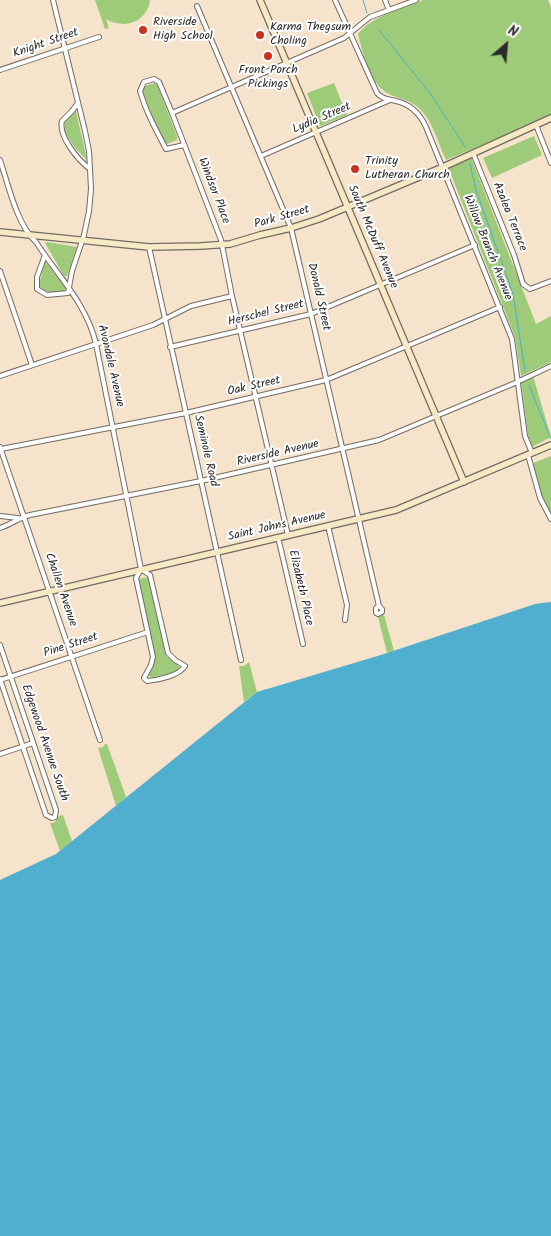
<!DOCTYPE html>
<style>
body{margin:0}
#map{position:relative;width:551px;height:1236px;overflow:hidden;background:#f5e3cb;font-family:Kalam,sans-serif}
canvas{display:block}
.north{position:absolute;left:481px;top:20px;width:50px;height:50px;-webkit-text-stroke:4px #fff;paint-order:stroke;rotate:27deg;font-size:14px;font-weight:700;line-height:20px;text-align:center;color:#2b2b2b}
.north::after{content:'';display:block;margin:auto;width:18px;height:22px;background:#2b2b2b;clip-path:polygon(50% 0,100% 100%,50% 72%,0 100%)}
</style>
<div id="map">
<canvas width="551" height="1236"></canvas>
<div class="north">N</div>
</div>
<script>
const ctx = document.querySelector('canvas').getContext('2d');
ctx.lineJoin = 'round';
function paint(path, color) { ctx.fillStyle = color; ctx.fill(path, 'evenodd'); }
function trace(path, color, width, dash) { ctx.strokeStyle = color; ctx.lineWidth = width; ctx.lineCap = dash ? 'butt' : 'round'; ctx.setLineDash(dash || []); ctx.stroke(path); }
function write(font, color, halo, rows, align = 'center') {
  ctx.font = font + ' Kalam,sans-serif'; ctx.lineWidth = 4; ctx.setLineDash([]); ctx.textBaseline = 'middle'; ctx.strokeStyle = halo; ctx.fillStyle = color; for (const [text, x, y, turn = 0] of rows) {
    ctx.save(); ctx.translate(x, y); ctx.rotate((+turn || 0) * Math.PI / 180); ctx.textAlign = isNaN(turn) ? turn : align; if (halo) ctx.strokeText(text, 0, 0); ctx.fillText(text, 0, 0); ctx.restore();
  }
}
const green = new Path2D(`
 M95 0H150C147 22 125 30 106 19L109 28 105 29Z
 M423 0H548L551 7V116L446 160C438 143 433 122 420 109 411 100 399 99 389 94 369 84 363 53 358 34 373 15 402 9 423 0Z
 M154 83 157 85 177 136V140L167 144 162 141 142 90 145 86Z
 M334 83 347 115 320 126 307 93Z
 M76 111 87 160 76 149 64 132 65 121Z
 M534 136 542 155 492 178 483 158Z
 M471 157 536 324 551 316V362L521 376 515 337 448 167Z
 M47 242 77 247 67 276H64L45 243Z
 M45 261 66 289 63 292C54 293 44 294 39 285Z
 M533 376 551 437 532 447 528 435 521 381Z
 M551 456V514L540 492 533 463Z
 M148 577 166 656 178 664 179 668 178 671 152 678 148 675C149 670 154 666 155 659L138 579Z
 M384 615 394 651 387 653 378 617Z
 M249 662 257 692 244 702 239 666H244Z
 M105 744H107L126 797 116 806 98 748 103 747Z
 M63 815 72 841 60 851 50 823H54L59 816Z`);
const water = new Path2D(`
 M551 602V1236H0V880L56 854 257 692 381 655 535 604Z`);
const stream = new Path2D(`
 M363 0 367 13
 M379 30 430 93 465 147
 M470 164 476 190 513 294 525 371
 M529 385 551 439`);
const street = new Path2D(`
 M335 0 377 93C382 99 388 99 396 101 410 104 420 114 426 127L512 339 525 436 532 453
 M385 0 389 10
 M197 6 291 228 379 606 382 609V612L378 614 376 613V608L379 606
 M0 70 99 37
 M78 103 72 111 62 121C58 136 78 160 90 169
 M172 113 344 38 370 17 416 0
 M536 125 551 163
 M184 145 166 149C156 130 146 112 140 91L144 82 154 79 159 82 172 113 221 240 232 296 288 535
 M473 153 514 255 523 284 530 289 551 281
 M261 156 390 100
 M0 160C8 184 17 225 36 242 57 275 87 304 96 344L141 569
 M149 247 241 660
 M45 255 37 277V289L47 295 68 293 72 271 84 235 89 211 91 189 90 169 89 151 85 131 53 0
 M0 271 32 365
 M170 347 311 314 475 245
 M0 376 153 325 191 306 232 296
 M0 447 100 740
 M1 449 186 413 326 380 500 307
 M528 455 540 498 551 519
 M0 516 18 518
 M328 526 347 605 345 620
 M0 528C12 524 18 518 30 515L201 481 379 440 515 383 551 366
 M278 537 303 644
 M141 569 150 575 168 653 175 660 185 666C179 676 158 680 147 681L144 678 151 665 153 657 136 578Z
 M0 645 56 810 55 817 52 818 46 815 0 679
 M0 680 148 632
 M0 754 33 743`);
const secondary = new Path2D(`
 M260 0 464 482
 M0 232 149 247 201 246 230 244 260 235 291 228 319 219 443 167 551 118
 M0 603 396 510 551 445`);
const markers = [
 [143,30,5,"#c8321e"],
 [260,35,5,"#c8321e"],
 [268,56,5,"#c8321e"],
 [355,169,5,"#c8321e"]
];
const poiNames = [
 ["Riverside",153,23],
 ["High School",153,37],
 ["Karma Thegsum",270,28],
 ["Choling",270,42],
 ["Front Porch",268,71,"center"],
 ["Pickings",268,85,"center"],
 ["Trinity",365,162],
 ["Lutheran Church",365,176]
];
const streetNames = [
 ["Knight Street",46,44,-19],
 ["Lydia Street",322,119,-23],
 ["Windsor Place",213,191,69],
 ["Azalea Terrace",509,217,68],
 ["Park Street",282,218,-16],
 ["South McDuff Avenue",372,237,67],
 ["Willow Branch Avenue",487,248,68],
 ["Donald Street",318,297,77],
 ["Herschel Street",266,314,-14],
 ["Avondale Avenue",110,366,77],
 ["Oak Street",254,387,-13],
 ["Seminole Road",205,451,77],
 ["Riverside Avenue",278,454,-13],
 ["Saint Johns Avenue",277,527,-13],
 ["Elizabeth Place",300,588,77],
 ["Challen Avenue",60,590,71],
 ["Pine Street",71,646,-18],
 ["Edgewood Avenue South",44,743,71]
];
paint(green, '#9dcb79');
paint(water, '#50aecf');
trace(stream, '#50aecf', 1);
trace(street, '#726b63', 6);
trace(secondary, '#726b63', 8);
trace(street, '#fff', 4);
trace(secondary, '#f6e9c3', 5.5);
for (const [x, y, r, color] of markers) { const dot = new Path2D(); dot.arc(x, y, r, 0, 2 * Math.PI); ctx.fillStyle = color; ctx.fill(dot); trace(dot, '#fff', 2); }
write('12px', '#2b2b2b', '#fff', poiNames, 'left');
write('12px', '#2b2b2b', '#fff', streetNames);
</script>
